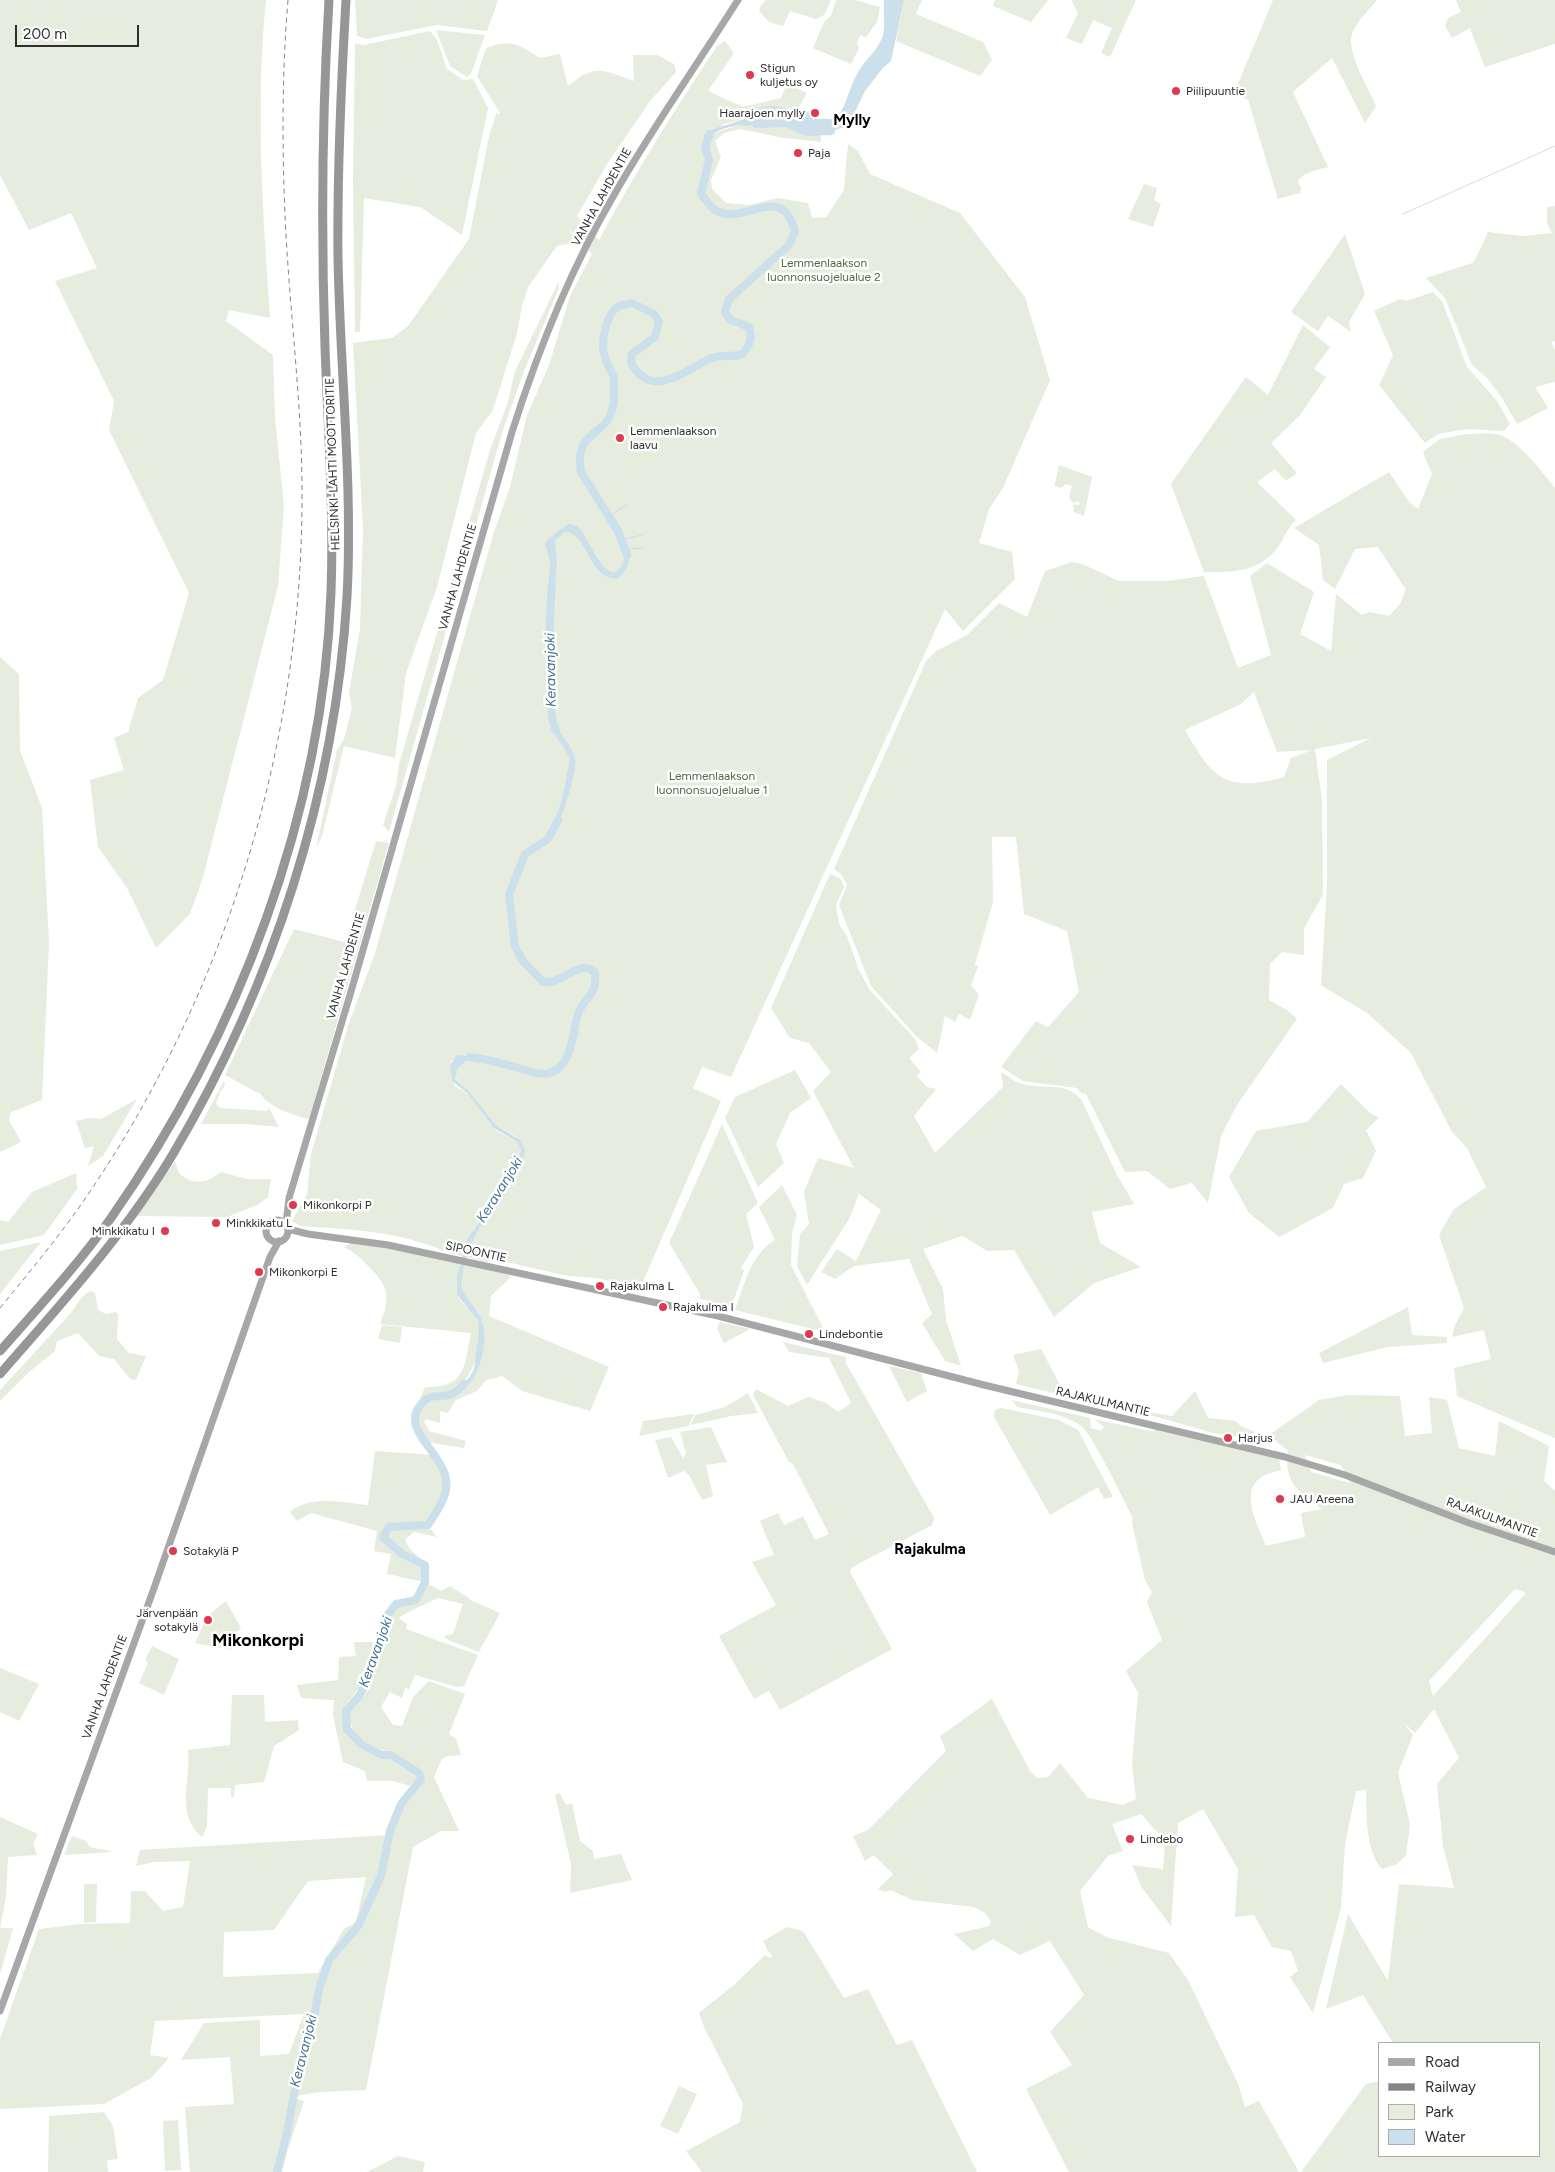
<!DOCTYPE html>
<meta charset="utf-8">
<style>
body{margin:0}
#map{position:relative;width:1555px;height:2172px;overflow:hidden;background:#fff;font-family:Figtree,sans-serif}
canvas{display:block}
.legend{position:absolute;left:1378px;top:2042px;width:162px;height:115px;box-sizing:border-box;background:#fff;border:1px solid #acacac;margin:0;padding:6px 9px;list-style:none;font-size:15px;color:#2f2f2f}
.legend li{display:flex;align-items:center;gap:10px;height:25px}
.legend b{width:25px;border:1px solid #acacac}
.scale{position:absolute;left:15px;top:25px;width:124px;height:22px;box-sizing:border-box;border:2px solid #2f2f2f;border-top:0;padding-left:6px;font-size:15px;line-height:18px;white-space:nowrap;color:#2f2f2f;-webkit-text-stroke:4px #fff;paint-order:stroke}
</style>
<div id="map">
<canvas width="1555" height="2172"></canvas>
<ul class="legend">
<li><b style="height:6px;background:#a7a7a7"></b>Road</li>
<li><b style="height:6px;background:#848484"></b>Railway</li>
<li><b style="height:14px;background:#e6ecde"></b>Park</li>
<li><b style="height:14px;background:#cbe0eb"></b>Water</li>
</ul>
<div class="scale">200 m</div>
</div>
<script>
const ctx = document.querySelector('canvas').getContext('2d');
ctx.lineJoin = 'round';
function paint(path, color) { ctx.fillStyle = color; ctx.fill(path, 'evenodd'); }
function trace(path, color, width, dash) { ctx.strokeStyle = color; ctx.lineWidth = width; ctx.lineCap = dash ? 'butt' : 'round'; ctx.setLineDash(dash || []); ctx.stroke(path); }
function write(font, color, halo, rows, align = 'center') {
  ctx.font = font + ' Figtree,sans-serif'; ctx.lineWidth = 5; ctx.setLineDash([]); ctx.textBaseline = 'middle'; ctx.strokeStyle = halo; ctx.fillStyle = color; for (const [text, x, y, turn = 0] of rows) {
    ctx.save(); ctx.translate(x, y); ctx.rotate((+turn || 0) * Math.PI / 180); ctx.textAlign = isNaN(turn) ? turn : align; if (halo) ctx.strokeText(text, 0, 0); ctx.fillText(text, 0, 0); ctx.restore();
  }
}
const green = new Path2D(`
 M0 0H266C255 106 263 213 270 318L229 310 226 321 273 355 275 418 284 506 278 586 203 877 190 914 156 948 127 888 98 847 90 780 124 770 114 738 128 732 138 698 163 680 189 593 109 430 114 401 55 281 97 268 71 213 29 230 0 175Z
 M355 0H498L487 31 437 25 366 39 357 36Z
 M766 0H831L824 15 816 19 790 11 783 26 769 22 759 11 761 5Z
 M836 0H855L880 7 877 22 866 37 860 35 857 43 859 48 851 64 813 48 824 22 831 16Z
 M904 0H922L916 14 983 42 992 60 980 76 896 41Z
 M995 0H1048L1031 22 993 6Z
 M1071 0H1136L1110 57 1101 53 1112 28 1093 20 1082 44 1066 38 1078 13Z
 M1273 0H1377C1369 10 1356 22 1352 34 1346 52 1369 89 1376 106L1365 123 1332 58 1293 92 1328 167C1318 170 1302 172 1298 182L1301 189 1300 193 1278 199 1248 100 1234 93Z
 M1456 0H1555V44L1485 67 1470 28 1452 38 1445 26 1448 18 1461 12Z
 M436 30 485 35 471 74 467 77 450 66Z
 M430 31 437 40 447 69 463 80 473 79 488 108 462 235 420 207 364 198 360 332H355L353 180 355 44 364 45Z
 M725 41 734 53 708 91 743 107 781 98 787 84 807 93 796 113 774 110 756 111 737 121 723 124 710 137C725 125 769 119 787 123 801 127 807 134 821 131V142L784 138 740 129 724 133 715 141 721 157 711 180 712 189 726 203 749 205 778 198 808 203 812 218 826 217 844 190 848 144 858 151 870 174 960 213 1025 297 1050 380 1003 488 989 509 979 543 1012 552 1015 579 963 631 945 609 731 1077 702 1067 693 1088 721 1101 643 1282 628 1286 597 1278 568 1276 498 1260 486 1262 467 1257 476 1232 513 1170 525 1155 515 1136 496 1125 469 1091 455 1078 456 1069 467 1060 479 1059 478 1056 464 1055 451 1061V1076L455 1086 469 1095 497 1131 517 1142 521 1149 518 1161 502 1181 491 1206 471 1232 462 1256C447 1253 436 1247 422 1243 384 1230 340 1229 300 1226L292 1221 307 1194 311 1154 348 1026 375 953 493 535 510 487 527 415 549 365 570 296 592 254 568 228 574 237 571 243 557 246 528 287 522 306 517 333 493 410 476 433 437 587 406 673 395 758 344 746 322 836 316 849 337 750 344 739 352 708 349 693 360 629 363 528 353 343 392 338 408 326 469 239 489 136 497 112 498 115 500 113 477 76 486 48C512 39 518 44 540 58L560 54 568 86C596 63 602 70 634 81L633 55H657L674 64 676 72 650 101 607 164 577 216 599 240C635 173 675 109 717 46Z
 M1144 184 1157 188 1154 200 1161 204 1153 227 1128 219Z
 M1555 206V341L1551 342 1555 350V382L1535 387 1548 408 1517 424 1502 398 1488 379 1472 365 1445 298 1426 278 1472 263 1475 260 1488 232 1522 236 1552 233 1547 223V207Z
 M1345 234 1365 294 1349 322 1351 332 1328 316 1318 331 1291 312Z
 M559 281V288L524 371 502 433 389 832 383 825 396 786 399 764 490 450 508 402 515 371Z
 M1433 292 1442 301 1467 367 1497 401 1510 424 1504 431 1467 429 1438 434 1425 443 1379 385 1393 355 1374 311 1400 299 1406 301Z
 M1303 325 1330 347 1314 369 1326 377 1300 415 1271 443 1297 473 1286 481 1275 469 1257 482 1296 520C1285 529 1284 542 1274 552 1255 573 1230 572 1204 572L1171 484 1246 377 1268 395Z
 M1467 434C1476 434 1486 433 1495 434 1516 436 1542 472 1555 488V1438L1457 1396 1454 1368 1491 1359 1484 1330 1452 1337 1455 1325 1464 1308 1439 1235 1453 1210 1486 1187 1467 1148 1452 1132 1411 1053 1367 1013 1321 985 1327 884V760L1371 738 1315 749 1322 800 1323 895 1304 928V955L1282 952 1270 964 1269 1000 1287 1010 1297 1019 1237 1105 1221 1136 1208 1203 1192 1183 1170 1189 1147 1171 1125 1172 1086 1094 1081 1093 1077 1088 1023 1081 1001 1067 1036 1021 1048 1027 1079 992 1067 931 1024 914 1016 837H992L993 902 975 964 978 967 971 985 979 995 970 1020 959 1014 955 1022 945 1016 937 1053 917 1037 871 986 839 905 847 885 842 875 834 869 926 661 936 651 967 635 999 603 1027 617 1045 571 1072 562 1082 564 1119 581H1168L1204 576 1238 668 1271 655 1250 576 1267 563 1314 592 1300 634 1331 651 1336 594 1362 615 1369 612 1389 616 1400 604 1406 590 1378 547 1355 549 1335 589 1323 580 1319 545 1294 528 1389 472 1409 502 1418 509 1432 474 1423 452 1440 439ZM1254 692 1277 752 1312 750 1291 758 1284 777C1225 793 1213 779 1185 730L1241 704Z
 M1059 465 1092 477 1084 516 1074 512 1073 504 1079 505 1080 503 1078 501 1073 503 1069 497 1072 486 1066 484 1061 488 1055 486 1054 488Z
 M0 657 19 674 20 750 42 808 49 943 42 1100 11 1112 9 1120 21 1142 0 1152Z
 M376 841 389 843 309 1119C293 1115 267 1107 259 1092L258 1093 225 1075 294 929 345 942Z
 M830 874 840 878 844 887 836 905 839 924 847 936 858 968 869 989 915 1039 919 1049 909 1058 921 1072 917 1076 927 1087 936 1089 914 1116 935 1153 1003 1087 1001 1072C1008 1076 1015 1082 1022 1084 1042 1090 1066 1081 1081 1099L1117 1175 1134 1204 1092 1212 1100 1243 1141 1267 1094 1283 1054 1317 1014 1250 987 1251 963 1236 923 1249 943 1289 946 1320 961 1366 945 1361 922 1323 932 1314 909 1259 854 1266 835 1279 821 1272 837 1249 856 1261 881 1210 859 1194 849 1219 807 1285 797 1266 800 1234 809 1224 804 1192 818 1158 854 1168 813 1091 831 1072 809 1043 790 1038 771 1008Z
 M795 1070 811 1098 790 1113 776 1144 784 1163 758 1187 725 1118 735 1097Z
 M224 1081 225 1086 220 1092 216 1104 220 1108 267 1111 269 1108 279 1127 246 1124H201Z
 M1341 1084 1370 1113 1379 1118 1366 1130 1376 1151 1363 1178 1344 1184 1333 1208 1279 1237 1249 1213 1229 1177 1256 1131 1307 1122Z
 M137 1099 103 1156 88 1166 94 1146 85 1148 76 1121 89 1118 101 1119Z
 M722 1124 758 1203 746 1214 754 1247 741 1268 744 1271 731 1308 699 1298 700 1294 669 1243Z
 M175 1161 179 1173C193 1186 207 1183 221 1172L247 1179H271L268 1197 257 1205 227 1217 136 1216Z
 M76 1173 77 1189 44 1235 0 1245V1220L8 1222 32 1192Z
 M782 1185 797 1215 792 1233 791 1265 825 1332 735 1310C744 1285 751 1254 775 1240L759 1207Z
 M354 1241 460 1263 457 1275V1295C461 1305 472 1308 477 1318 488 1338 471 1384 451 1394 436 1401 434 1389 416 1408L425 1387C466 1388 464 1367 471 1333L380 1324C391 1297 389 1287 369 1267 361 1258 354 1252 344 1247Z
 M41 1242 0 1294V1251Z
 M465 1264 510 1275V1278L491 1296 489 1316 609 1367 590 1411 522 1391 502 1376 486 1380 477 1391 456 1400 448 1413 440 1411V1423L426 1419 424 1422 429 1431 466 1441 464 1448 425 1442C416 1426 410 1421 422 1405 425 1401 430 1398 434 1396 438 1396 442 1397 446 1396 460 1395 471 1383 477 1371 483 1356 487 1334 481 1318 473 1295 451 1298 465 1264Z
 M90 1291 95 1293 98 1310 106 1314 116 1312 118 1315 117 1339 129 1353 146 1356 136 1380 130 1379 114 1359 99 1356 78 1333 57 1341 55 1351 28 1373 0 1401V1390L70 1314 82 1297Z
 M1408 1307 1412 1335 1447 1337V1343L1388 1347 1323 1363 1319 1353Z
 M720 1322 750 1329 724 1343 717 1329Z
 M382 1325 402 1327 400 1343 378 1339Z
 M783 1342 846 1357V1363L934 1518 932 1525 851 1568 850 1572 892 1649 780 1710 769 1691 754 1699 719 1636 776 1605 752 1562 774 1555 760 1521 778 1513 784 1525 803 1516 815 1540 829 1534 793 1464 789 1462 753 1395 756 1389 788 1406 808 1397 826 1403 838 1412 851 1403 829 1358 789 1352Z
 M1041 1349 1066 1396 1016 1384 1019 1371 1013 1355Z
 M889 1366 921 1373 927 1391 907 1402Z
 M1195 1391 1208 1418 1236 1421 1241 1426 1255 1432 1247 1438 1213 1433 1129 1409 1172 1416Z
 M748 1393 758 1413 731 1416 691 1425 695 1415 725 1407Z
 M1347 1395 1400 1396 1405 1436 1432 1433 1429 1397 1447 1400 1459 1448 1495 1456 1499 1421 1549 1446 1544 1481 1555 1491V2172H1301L1366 2084 1379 2081V2156H1539V2043H1393L1363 1995 1326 2009 1348 1914 1388 1981 1399 1884 1454 1888 1443 1846 1437 1784 1459 1758 1434 1709 1415 1733 1403 1722 1413 1735 1398 1773 1410 1824 1406 1855 1397 1864 1382 1869C1365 1850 1367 1815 1366 1790L1356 1791 1345 1844 1341 1908 1313 2013 1290 1977 1298 1971 1291 1951 1272 1947 1254 1915 1235 1917 1238 1869 1203 1809 1178 1823 1171 1926 1142 1888 1132 1865 1163 1869 1165 1841 1141 1814 1112 1824 1123 1851 1108 1856 1080 1891 1088 1927 1106 1937 1169 1953 1188 1980 1238 2084 1245 2107 1259 2101 1299 2172H1069L1026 2089 1072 2065 1050 2032 1084 1995 1050 1941 1020 1955 993 1939 973 1951 954 1934 989 1926 991 1922 985 1913 974 1907 912 1900 891 1890 885 1892 878 1889 893 1874 874 1855 865 1861 853 1836 868 1830 946 1751 940 1736 992 1699 1030 1771 1037 1778 1048 1777 1060 1763 1088 1798 1123 1805 1136 1799 1132 1764 1138 1693 1126 1671 1162 1640 1147 1602 1152 1592 1145 1580 1132 1523 1133 1518C1124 1501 1092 1433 1080 1425 1062 1413 1038 1411 1017 1407L1012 1400 1090 1418 1091 1428 1101 1431 1104 1427 1094 1419 1154 1432 1156 1426 1278 1455 1281 1470C1275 1472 1265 1474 1260 1478 1239 1494 1259 1527 1266 1546L1305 1537 1301 1513 1322 1509C1299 1493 1283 1481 1288 1451L1269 1435 1319 1400ZM1305 1455 1341 1465 1350 1483 1311 1472ZM1515 1589 1526 1593 1433 1696 1429 1681Z
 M1001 1408 1059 1420 1078 1430 1113 1497 1104 1499 1098 1487 1050 1515 994 1417 995 1410Z
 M694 1414 689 1426 639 1436 643 1421Z
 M711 1427 727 1462 706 1465 713 1496 702 1500 689 1475 684 1471 668 1478 655 1440 671 1437 683 1458 686 1453 680 1432Z
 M375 1451 434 1455C452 1485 443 1496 427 1524L388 1526 382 1537 401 1555 423 1566 424 1582 387 1574 391 1554 374 1551 377 1531 311 1513 297 1521 290 1512C311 1494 344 1503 368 1505Z
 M428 1526 437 1537 414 1532 405 1539 409 1548 425 1564 403 1553 384 1536 389 1528Z
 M427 1583 441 1591 450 1586 473 1601 500 1613 479 1652 448 1640 444 1636 453 1634 463 1604 438 1598C429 1603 404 1613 399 1618L407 1624 406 1629 478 1655 464 1686 457 1687 415 1675 409 1689 405 1688 402 1698 390 1692 381 1707 393 1725 402 1726 413 1697 429 1681 465 1694 449 1734 456 1739 461 1755 448 1756 442 1759 434 1777 459 1831H441L413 1847 366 2090 319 2092 291 2097 304 2101 287 2152 282 2172H190L185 2107 234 2104 230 2057 181 2060 204 2023 260 2020V2056L289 2054 304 2014 155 2021 150 2055 169 2058 151 2078 104 2104 0 2109V2039L39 1929 81 1924 130 1923 131 1891H145L163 1911 183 1907 190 1861 154 1862 136 1866 140 1850 391 1835 404 1807 423 1780 420 1770C414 1766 397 1754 390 1752 366 1745 352 1741 349 1713 354 1707 361 1701 365 1695 381 1667 378 1635 397 1606L417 1601ZM366 1877 356 1922 344 1929 318 1973 223 1977 224 1932 274 1930 308 1881Z
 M226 1601 241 1628 233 1636 232 1650 195 1643 204 1623H210L211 1613Z
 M354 1642H373L368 1677 344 1707 343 1722 345 1731 361 1749 380 1758 390 1759 415 1774 418 1778 409 1786 394 1781H367L365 1771 343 1762 333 1715 334 1700 301 1698 297 1685 338 1680 339 1657 356 1656Z
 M152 1646 179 1659 164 1695 139 1683 148 1663 145 1660Z
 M0 1668 39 1684 19 1721 0 1712Z
 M232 1695H264L265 1722 298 1720 299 1730 274 1746 264 1782 235 1785 234 1797H231V1788H208L207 1826 202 1837C175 1814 191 1780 188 1750L230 1745Z
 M560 1793 566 1805 572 1803 580 1841 593 1851 594 1859 621 1854 632 1880 570 1893 571 1864 555 1795Z
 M0 1817 38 1834 33 1844 37 1855 8 1857 6 1897 0 1928Z
 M72 1836 86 1841 90 1847 114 1852 64 1855Z
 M84 1884H97L96 1922 84 1923Z
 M787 1927 803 1931 844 1998 868 1989 897 2045 912 2040 977 2172H702L686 2151 740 2122 743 2104 704 2027 699 2013 735 1984 765 1955 770 1958 773 1956 768 1951 763 1941Z
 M0 1928H13L0 1974Z
 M679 2086 697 2094 678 2134 660 2126Z
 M104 2112 113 2126 118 2159 107 2160 108 2172H48L49 2116Z
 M178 2120 181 2170 165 2171 163 2121Z
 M398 2156 425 2162 423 2172H367Z`);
const water = new Path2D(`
 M884 0H904L891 61 882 69 865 91 854 114 855 124 831 131 830 123H832C847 108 847 93 856 76 863 61 876 53 882 38 886 28 883 11 884 0Z
 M751 113 756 124C740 125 713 126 708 143H704V135C718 123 738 126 751 113Z
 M568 524C572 524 575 525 579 528 587 534 609 595 623 563 625 557 625 553 623 548L628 545C632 559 628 571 617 579 585 576 589 531 564 532L555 541 557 561 554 595H548L550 562 545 543 548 539Z
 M555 721C559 735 572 744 575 759 578 770 562 818 556 829L552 827 562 800 570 758 551 728 550 723Z
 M457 1055 478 1056 479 1061 467 1060 457 1069 455 1079 468 1090 496 1125 520 1140 525 1151C525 1161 516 1165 511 1173 493 1208 469 1236 462 1276 458 1296 473 1300 480 1316 489 1333 483 1363 473 1379 470 1384 463 1388 459 1392L456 1389 469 1378 474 1369 479 1331 478 1320 457 1295V1275L468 1237 491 1206 502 1181 518 1161 521 1149 517 1142 494 1128 469 1095 452 1081 450 1065Z`);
const stream = new Path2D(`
 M808 118H813
 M821 120 825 127
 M1403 214 1555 146
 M608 517 626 505
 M622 540 642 535
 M630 549 643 548`);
const river = new Path2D(`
 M774 110 807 116 808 118H796C804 128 819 121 830 123L831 131 806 132 787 123 756 124 751 113Z
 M746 122C756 120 767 117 778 117 799 118 812 138 839 124
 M627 555 618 531 581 472C573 424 613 441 614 397 614 390 615 382 613 375 610 368 605 361 604 354 601 340 606 316 617 307 621 305 628 304 632 303L654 314 659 322 655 337 632 354 631 363C652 401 684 370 712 358 721 354 733 358 742 354 750 345 753 338 749 327L731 320 725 312 729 299 788 246 795 232C782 180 745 226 717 211 710 208 706 200 701 194L709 160 705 147 710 134
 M552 585C550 608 546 716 556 730
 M470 1057C485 1059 501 1063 515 1067 535 1073 553 1082 566 1059 574 1045 573 1029 578 1014 584 997 598 995 595 973 580 957 562 985 543 982L523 961 515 947 509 895 525 854 548 839 558 820
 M277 2172 287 2133 301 2056 312 2029 319 1989 329 1960 358 1926 381 1876 390 1831 401 1804 421 1779 419 1773 391 1755H382L362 1745 347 1729 346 1711 360 1695 369 1677 386 1617 396 1604 416 1600 425 1582V1565L402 1554 383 1537 389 1527 428 1525C434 1516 442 1505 445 1494 457 1457 393 1432 423 1402 431 1394 439 1397 449 1395 455 1394 460 1388 464 1384`);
const major = new Path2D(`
 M266 1231a11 11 0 1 1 22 0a11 11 0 1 1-22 0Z
 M286 1224 289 1198 350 995 512 432C538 350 570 270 614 195 652 128 697 65 738 0
 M288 1229 308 1234 388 1245 718 1316 984 1385 1285 1457 1345 1475 1469 1523 1555 1552
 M0 2011 153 1591 270 1257 279 1241`);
const highway = new Path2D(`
 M0 1351C38 1308 78 1265 111 1218 238 1036 323 815 331 592 334 510 328 429 325 347 321 231 322 116 329 0
 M0 1374C61 1304 125 1234 173 1154 273 985 335 794 347 597 353 484 340 371 338 258 337 172 341 86 346 0`);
const rail = new Path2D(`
 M0 1308C31 1270 62 1233 89 1193 228 988 303 740 302 492 302 400 289 308 285 215 282 143 282 71 288 0`);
const markers = [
 [750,75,5,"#de394e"],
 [1176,91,5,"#de394e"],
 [815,113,5,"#de394e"],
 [798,153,5,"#de394e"],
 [620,438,5,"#de394e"],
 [293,1205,5,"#de394e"],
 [216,1223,5,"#de394e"],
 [165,1231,5,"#de394e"],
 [259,1272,5,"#de394e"],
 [600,1286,5,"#de394e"],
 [663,1307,5,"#de394e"],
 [809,1334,5,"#de394e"],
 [1228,1438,5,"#de394e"],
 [1280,1499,5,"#de394e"],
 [173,1551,5,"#de394e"],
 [208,1620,5,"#de394e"],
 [1130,1839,5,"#de394e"]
];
const poiNames = [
 ["Stigun",760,68],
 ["kuljetus oy",760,82],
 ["Piilipuuntie",1186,91],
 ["Haarajoen mylly",805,113,"right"],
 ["Paja",808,153],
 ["Lemmenlaakson",630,431],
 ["laavu",630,445],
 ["Mikonkorpi P",303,1205],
 ["Minkkikatu L",226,1223],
 ["Minkkikatu I",155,1231,"right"],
 ["Mikonkorpi E",269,1272],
 ["Rajakulma L",610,1286],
 ["Rajakulma I",673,1307],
 ["Lindebontie",819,1334],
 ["Harjus",1238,1438],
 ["JAU Areena",1290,1499],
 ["Sotakylä P",183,1551],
 ["Järvenpään",198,1613,"right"],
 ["sotakylä",198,1627,"right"],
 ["Lindebo",1140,1839]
];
const streetNames = [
 ["VANHA LAHDENTIE",602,197,-61],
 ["HELSINKI-LAHTI MOOTTORITIE",333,464,-92],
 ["VANHA LAHDENTIE",458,577,-74],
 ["VANHA LAHDENTIE",346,966,-74],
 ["SIPOONTIE",476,1252,12],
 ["RAJAKULMANTIE",1103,1402,13],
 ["RAJAKULMANTIE",1492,1518,20],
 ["VANHA LAHDENTIE",105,1687,-70]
];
const parkNames = [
 ["Lemmenlaakson",824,263],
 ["luonnonsuojelualue 2",824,277],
 ["Lemmenlaakson",712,776],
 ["luonnonsuojelualue 1",712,790]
];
const waterNames = [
 ["Keravanjoki",551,670,-91],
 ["Keravanjoki",500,1190,-58],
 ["Keravanjoki",376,1652,-70],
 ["Keravanjoki",304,2051,-76]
];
const quarterNames = [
 ["Mylly",852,121],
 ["Rajakulma",930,1550]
];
const districtNames = [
 ["Mikonkorpi",258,1641]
];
paint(green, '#e6ecde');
paint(water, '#cbe0eb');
trace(stream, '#cbe0eb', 1);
trace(river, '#cbe0eb', 8);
trace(major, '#a7a7a7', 7);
trace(highway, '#969696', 9);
trace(rail, '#848484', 1, [5, 4]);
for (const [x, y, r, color] of markers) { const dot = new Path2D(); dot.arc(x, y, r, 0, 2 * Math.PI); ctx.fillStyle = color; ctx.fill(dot); trace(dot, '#fff', 2); }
write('12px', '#2f2f2f', '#fff', poiNames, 'left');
write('12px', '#2f2f2f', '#fff', streetNames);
write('12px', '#556a3e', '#fff', parkNames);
write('italic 14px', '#40748f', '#fff', waterNames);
write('bold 15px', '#000', '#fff', quarterNames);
write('bold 18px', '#000', '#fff', districtNames);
</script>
